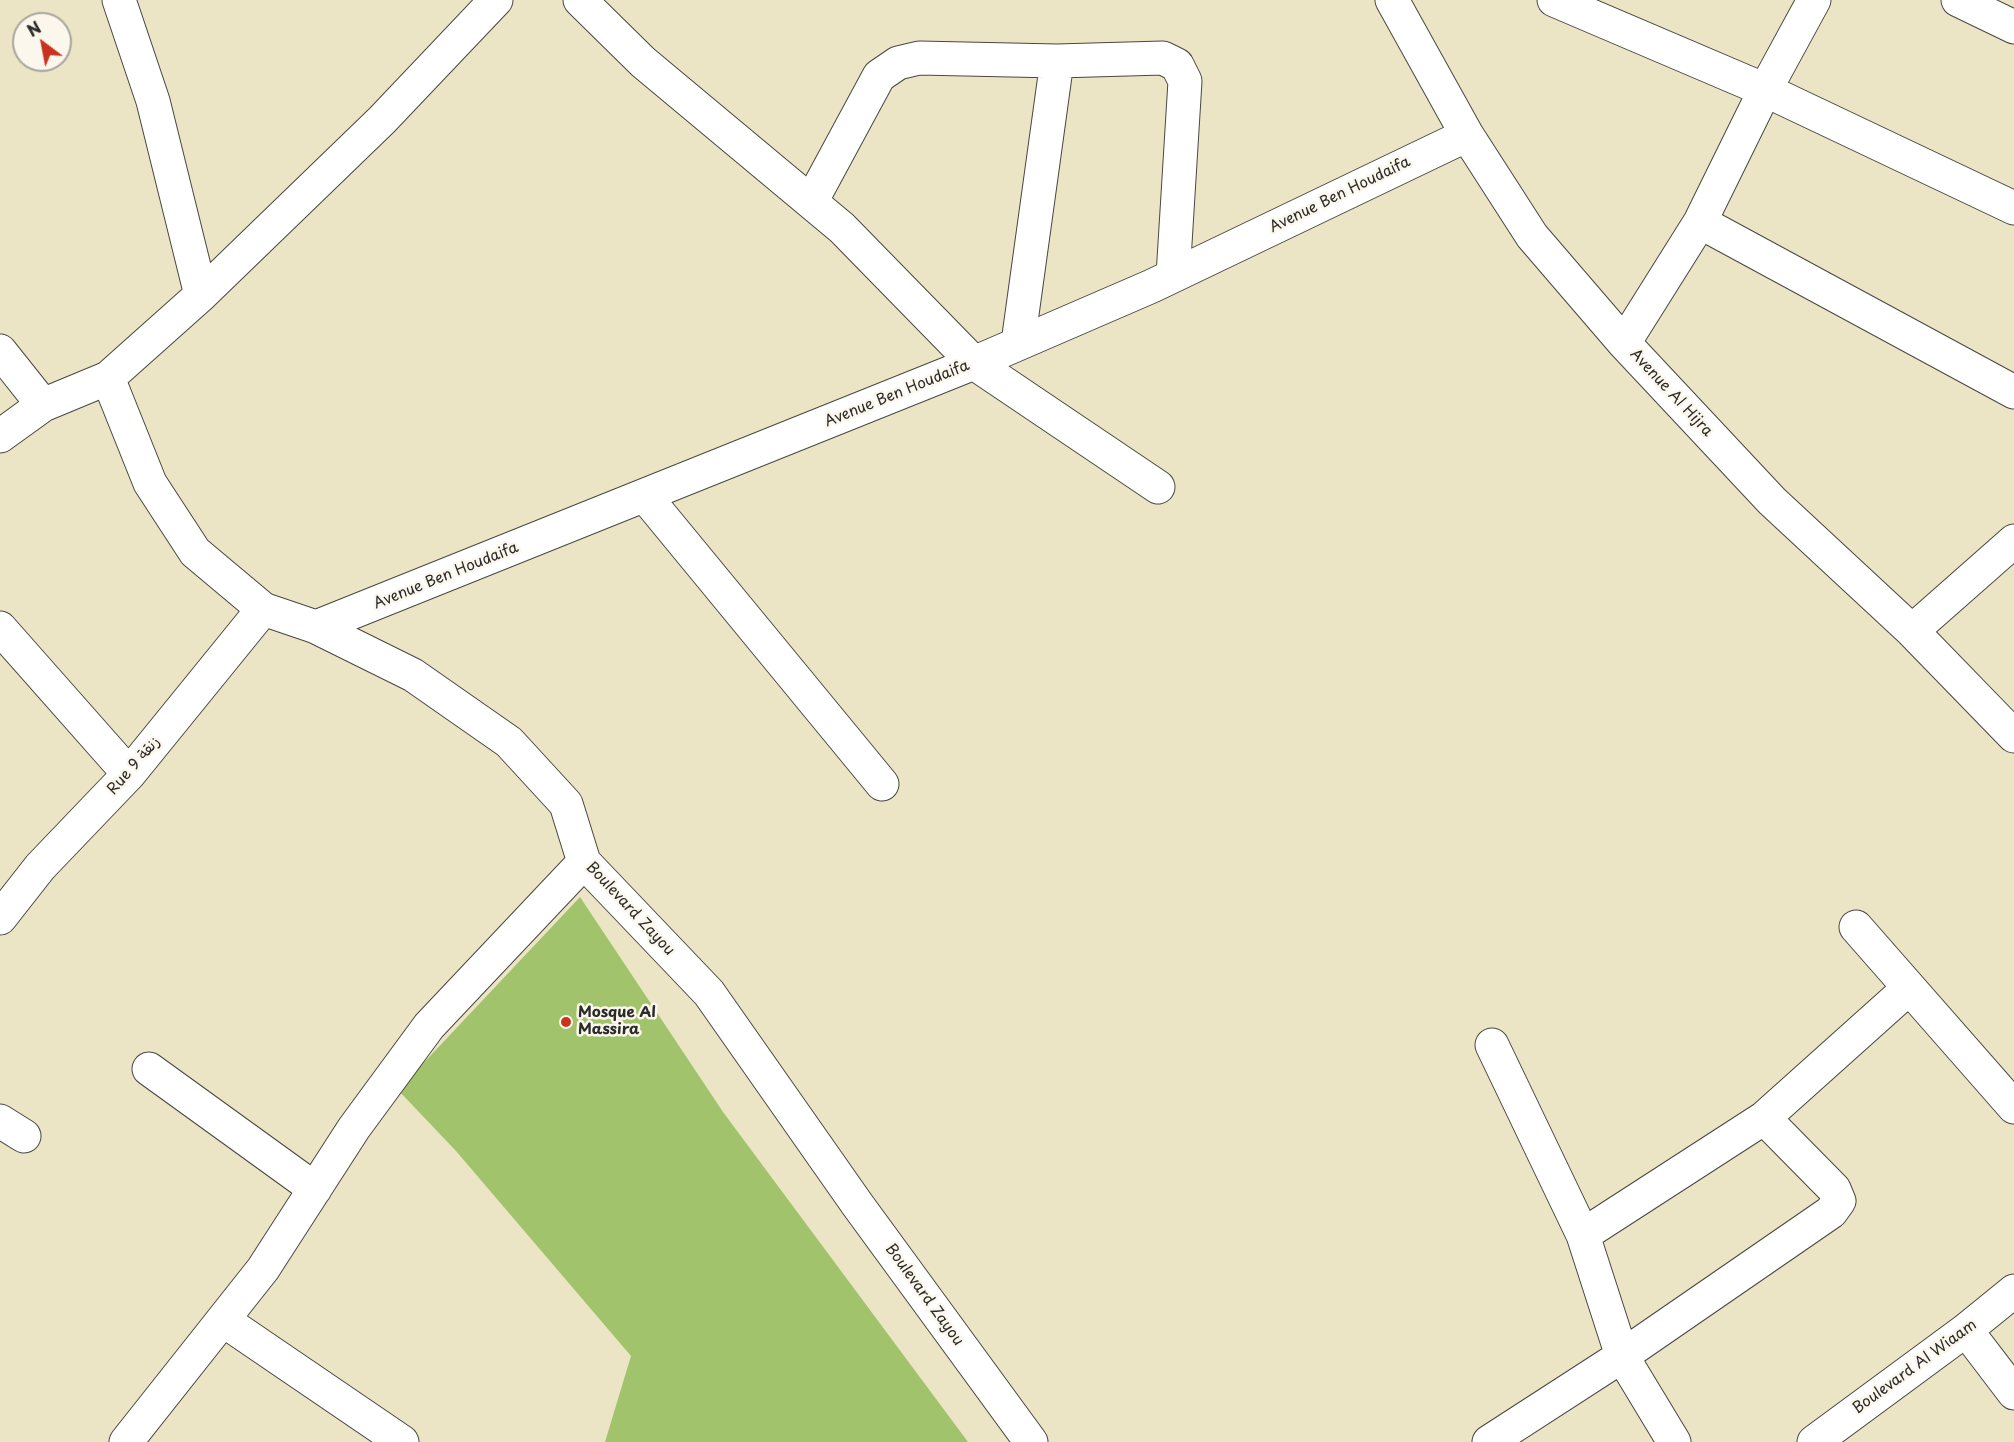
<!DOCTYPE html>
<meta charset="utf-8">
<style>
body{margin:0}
#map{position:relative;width:2014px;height:1442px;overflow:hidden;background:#ece5c5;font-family:"Playpen Sans",sans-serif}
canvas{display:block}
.north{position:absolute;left:12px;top:12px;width:60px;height:60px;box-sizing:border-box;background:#fbf7ec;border:2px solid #a8a59f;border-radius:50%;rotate:328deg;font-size:16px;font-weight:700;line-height:24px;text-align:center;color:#2b2b2b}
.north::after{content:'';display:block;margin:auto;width:21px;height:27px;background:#c8321e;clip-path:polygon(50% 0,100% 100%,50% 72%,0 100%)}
</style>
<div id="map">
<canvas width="2014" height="1442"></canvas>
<div class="north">N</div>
</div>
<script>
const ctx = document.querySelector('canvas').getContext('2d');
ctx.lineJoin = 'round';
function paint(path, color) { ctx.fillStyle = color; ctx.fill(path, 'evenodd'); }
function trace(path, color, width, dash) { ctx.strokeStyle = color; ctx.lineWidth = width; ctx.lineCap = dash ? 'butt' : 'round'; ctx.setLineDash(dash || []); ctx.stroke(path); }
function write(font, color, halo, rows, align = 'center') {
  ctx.font = font + ' "Playpen Sans","Playpen Sans Arabic",sans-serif'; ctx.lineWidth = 5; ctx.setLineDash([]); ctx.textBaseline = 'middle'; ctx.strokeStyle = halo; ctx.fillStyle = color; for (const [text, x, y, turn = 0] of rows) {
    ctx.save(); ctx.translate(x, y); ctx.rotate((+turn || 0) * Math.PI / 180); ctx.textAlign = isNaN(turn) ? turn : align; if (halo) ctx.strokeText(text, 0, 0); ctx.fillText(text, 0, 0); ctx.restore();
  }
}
const green = new Path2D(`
 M580 897 723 1112 968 1442H605L631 1356 456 1151 398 1090Z`);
const minor = new Path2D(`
 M119 0 153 101 201 295
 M580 0 643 62 842 228 974 363 1158 487
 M1392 0 1467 135 1532 236 1624 343 1772 501 1912 631 2014 736
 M1554 0 1765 90 2014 208
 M1958 0 2014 27
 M811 202 879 76 898 63 919 58 1057 61 1163 58 1177 65 1185 81 1173 276
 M1700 222 2014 392
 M1018 343 1057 61
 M1624 343 1700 222 1765 90 1814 0
 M0 351 43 405
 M108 378 150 483 195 552 263 609 316 627 413 675 509 742 566 804 584 862 709 993 857 1204 1031 1442
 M0 436 43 405 108 378 201 295 382 120 496 0
 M645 496 882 784
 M316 627 974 363 1152 286 1467 135
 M0 628 129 774
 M1912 631 2014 541
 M0 918 40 867 129 774 263 609
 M1856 927 2014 1107
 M1492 1045 1583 1235 1622 1356 1674 1442
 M149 1069 315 1189
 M0 1121 24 1136
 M1583 1235 1764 1118 1909 988
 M223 1320 402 1442
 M1966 1330 2014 1393
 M126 1442 263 1269 354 1128 429 1026 584 862
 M1489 1442 1622 1356 1831 1212 1839 1201 1834 1189 1764 1118
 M1814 1442 1966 1330 2014 1291`);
const markers = [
 [566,1022,6,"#c8321e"]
];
const streetNames = [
 ["Avenue Ben Houdaifa",1340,195,-26],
 ["Avenue Al Hijra",1671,393,47],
 ["Avenue Ben Houdaifa",897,394,-22],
 ["Avenue Ben Houdaifa",446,576,-22],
 ["Rue 9 زنقة",134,766,-49],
 ["Boulevard Zayou",630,909,47],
 ["Boulevard Zayou",924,1295,54],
 ["Boulevard Al Wiaam",1915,1367,-36]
];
const poiNames = [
 ["Mosque Al",578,1013],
 ["Massira",578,1030]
];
paint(green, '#a1c36c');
trace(minor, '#484742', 35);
trace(minor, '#fff', 33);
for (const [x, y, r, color] of markers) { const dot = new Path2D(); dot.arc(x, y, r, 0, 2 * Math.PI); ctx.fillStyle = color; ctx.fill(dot); trace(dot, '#fbf7ec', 2); }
write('15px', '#2b2b2b', '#fbf7ec', streetNames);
write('bold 15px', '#2b2b2b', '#fbf7ec', poiNames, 'left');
</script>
